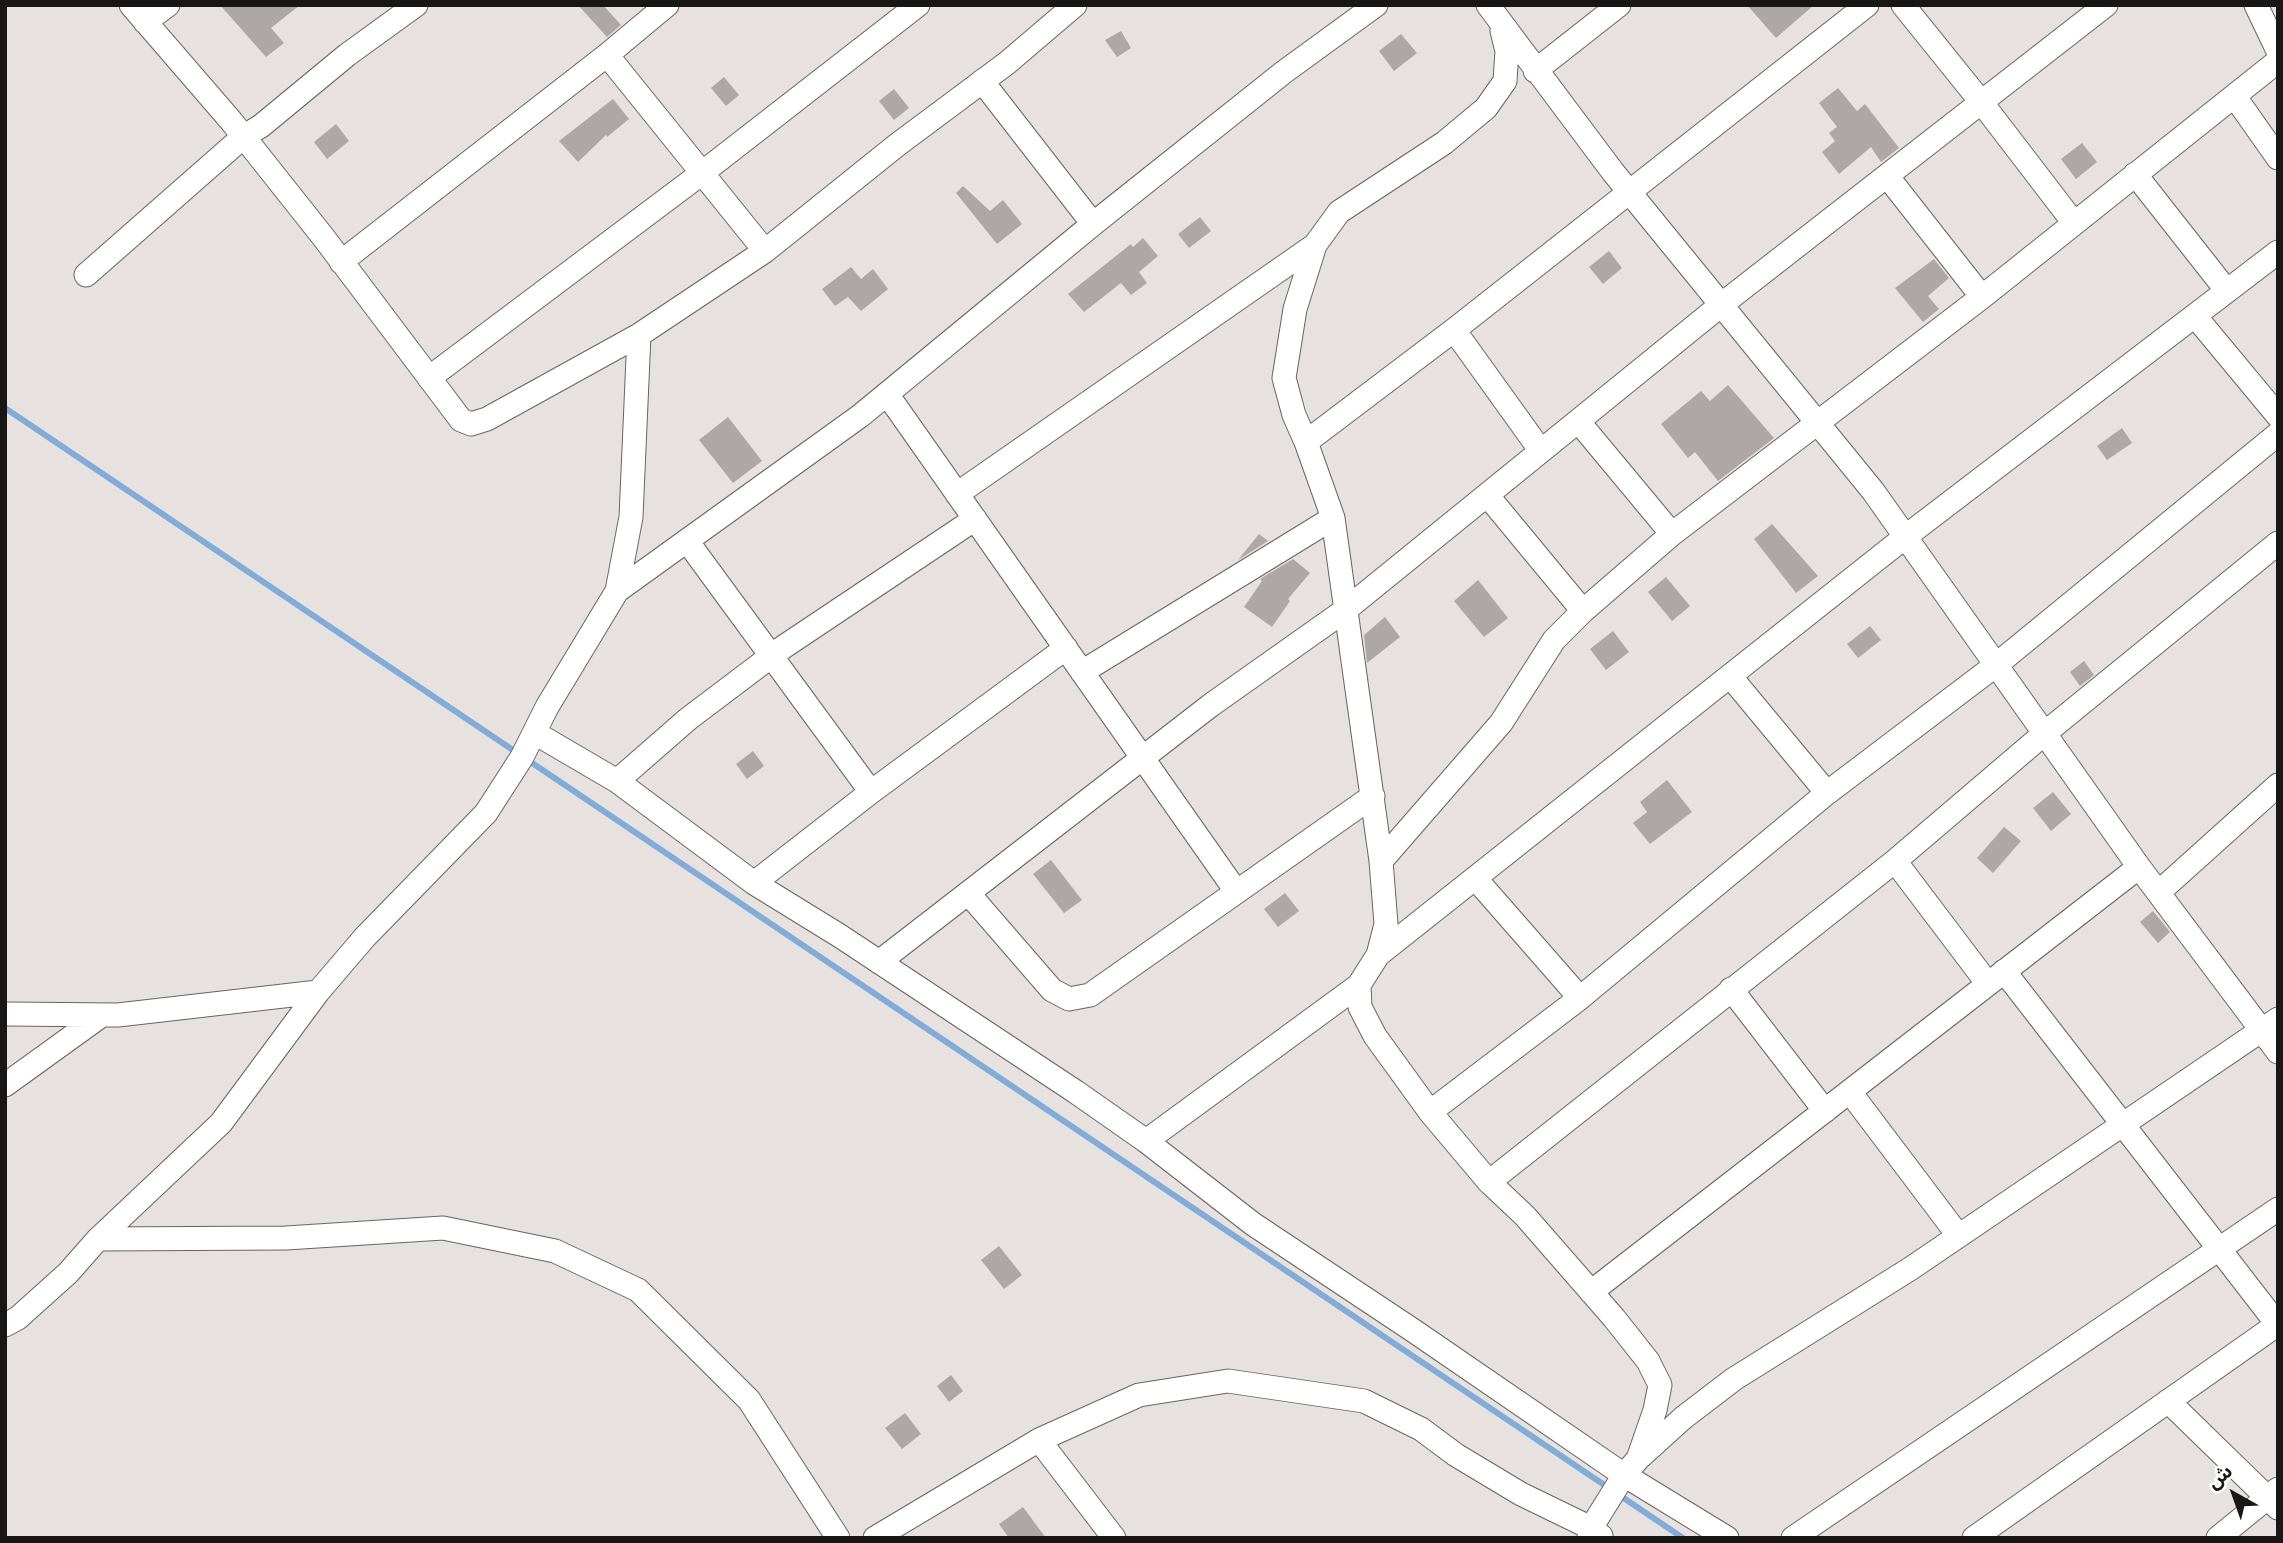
<!DOCTYPE html>
<meta charset="utf-8">
<style>
body{margin:0}
#map{position:relative;width:2283px;height:1543px;overflow:hidden;background:#e7e2df;font-family:"Alegreya Sans","Noto Sans Arabic",sans-serif}
canvas{display:block}
.frame{position:absolute;inset:0;border:7px solid #191716;pointer-events:none}
.north{position:absolute;left:2199px;top:1459px;width:70px;height:70px;-webkit-text-stroke:5px #fff;paint-order:stroke;rotate:320deg;font-size:19px;font-weight:700;line-height:28px;text-align:center;color:#191716}
.north::after{content:'';display:block;margin:auto;width:24px;height:32px;background:#191716;clip-path:polygon(50% 0,100% 100%,50% 72%,0 100%)}
</style>
<div id="map">
<canvas width="2283" height="1543"></canvas>
<div class="frame"></div>
<div class="north">ش</div>
</div>
<script>
const ctx = document.querySelector('canvas').getContext('2d');
ctx.lineJoin = 'round';
function trace(path, color, width, dash) { ctx.strokeStyle = color; ctx.lineWidth = width; ctx.lineCap = dash ? 'butt' : 'round'; ctx.setLineDash(dash || []); ctx.stroke(path); }
function paint(path, color) { ctx.fillStyle = color; ctx.fill(path, 'evenodd'); }
const stream = new Path2D(`
 M5 408 1683 1538`);
const building = new Path2D(`
 M220 5H300L271 28 284 43 266 57Z
 M578 5H603L621 25 607 37Z
 M1747 5H1814L1776 38Z
 M1121 31 1131 48 1117 57 1105 40Z
 M1401 34 1417 53 1394 71 1379 51Z
 M724 77 739 95 726 106 711 88Z
 M1838 88 1857 111 1865 104 1899 148 1881 162 1871 147 1839 174 1822 152 1835 141 1829 133 1837 127 1819 103Z
 M894 89 909 108 894 120 879 101Z
 M613 99 629 119 607 137 606 135 578 162 559 141Z
 M336 124 349 141 327 159 314 142Z
 M2082 143 2097 162 2076 179 2061 159Z
 M963 186 990 211 1003 200 1022 224 997 244 956 193Z
 M1200 217 1211 231 1189 248 1178 234Z
 M1143 238 1158 256 1139 272 1147 283 1131 295 1121 283 1084 312 1068 294 1131 244 1133 247Z
 M1609 251 1622 268 1603 284 1589 267Z
 M1934 259 1949 278 1928 296 1939 309 1923 322 1895 288Z
 M851 267 861 279 873 269 888 289 861 311 848 297 835 306 822 289Z
 M1728 385 1774 438 1718 481 1695 452 1688 458 1661 424 1701 391 1710 401Z
 M728 417 762 461 733 483 699 440Z
 M2122 428 2132 443 2107 460 2097 446Z
 M1772 524 1818 576 1796 593 1754 539Z
 M1259 534 1268 541 1238 560Z
 M1293 559 1310 573 1288 599 1290 601 1272 627 1244 607 1262 581 1260 579Z
 M1666 577 1690 606 1672 621 1648 592Z
 M1478 580 1508 618 1484 637 1454 601Z
 M1385 617 1400 637 1367 663 1364 635Z
 M1870 626 1881 640 1858 658 1847 644Z
 M1613 631 1629 652 1606 670 1590 649Z
 M2084 661 2094 675 2080 686 2070 672Z
 M753 751 764 766 747 779 736 764Z
 M1667 780 1692 812 1650 844 1633 823 1647 812 1640 802Z
 M2053 792 2071 814 2051 831 2033 808Z
 M2004 827 2021 841 1993 873 1977 858Z
 M1051 860 1082 900 1064 913 1033 874Z
 M1285 893 1299 911 1278 927 1264 909Z
 M2153 911 2170 932 2158 943 2140 922Z
 M999 1246 1022 1275 1004 1289 981 1260Z
 M951 1375 963 1391 949 1402 937 1386Z
 M905 1413 921 1434 902 1449 885 1428Z
 M1023 1507 1046 1538H1009L999 1524Z`);
const minor = new Path2D(`
 M131 5 232 122 324 238 461 420 471 424 487 419 639 335 765 251 897 145 1007 63 1075 5
 M1488 5 1613 172 1873 491 2139 867 2278 1052
 M1903 5 1982 103 2074 223
 M2256 5 2278 51
 M145 22 168 5
 M607 55 765 251
 M1535 71 1619 5
 M982 81 1093 224
 M2235 97 2278 158
 M2135 174 2227 291
 M1887 176 1982 297
 M1315 245 1295 309 1284 378 1294 415 1306 442 1333 518 1381 861 1386 924 1378 955 1359 985 1360 1007 1375 1036 1430 1112 1489 1182 1525 1216 1614 1318 1648 1361 1660 1385 1655 1410 1638 1459 1624 1475 1591 1528 1589 1538
 M341 262 607 55 667 5
 M86 275 243 137 261 126 347 55 416 5
 M2195 316 2278 416
 M1454 330 1541 451
 M429 378 702 173 918 5
 M887 394 1236 891
 M1578 421 1672 534
 M1306 442 1454 330 1867 5
 M957 494 1315 245 1339 212 1444 143 1486 108 1505 81 1507 51 1502 31
 M1487 495 1583 611
 M687 541 871 792
 M617 591 860 416 1093 224 1284 72 1376 5
 M1082 672 1333 518
 M1730 676 1827 793
 M535 733 617 781 754 883 840 936 1076 1092 1146 1141 1253 1224 1414 1331 1624 1475 1727 1538
 M617 781 688 719 782 648 975 519
 M1381 861 1501 723 1554 640 1583 611 1672 534 1982 297 2278 61
 M1895 861 1988 984
 M1475 878 1580 998
 M754 883 871 792 1066 648
 M2159 892 2278 785
 M968 893 1052 990 1069 999 1090 995 1373 796
 M1378 955 1905 537 2278 252
 M879 962 1211 705 1344 611 1721 305 2106 5
 M2004 971 2278 1325
 M1731 989 1825 1111
 M5 1014 118 1015 318 992
 M5 1085 102 1015
 M1850 1092 1958 1235
 M1430 1112 1580 998 1827 793 1996 665 2278 434
 M1146 1141 1359 985
 M1489 1182 1895 861 2045 733 2278 543
 M98 1239 286 1238 443 1228 555 1251 638 1290 749 1400 838 1538
 M1591 1292 2139 867
 M5 1325 18 1318 68 1273 98 1239 221 1123 318 992 365 937 486 813 522 757 547 707 617 591 631 517 639 335
 M2168 1401 2278 1508
 M1039 1440 1114 1538
 M1640 1457 1683 1418 1734 1379 1910 1269 2278 1019
 M875 1538 1039 1440 1139 1395 1228 1381 1364 1401 1421 1429 1456 1455 1521 1494 1591 1528 1601 1536
 M1793 1538 2278 1209
 M1974 1538 2278 1324
 M2218 1538 2278 1489`);
trace(stream, '#83abd8', 6);
paint(building, '#ada8a5');
trace(minor, '#696462', 25);
trace(minor, '#fff', 23);
</script>
